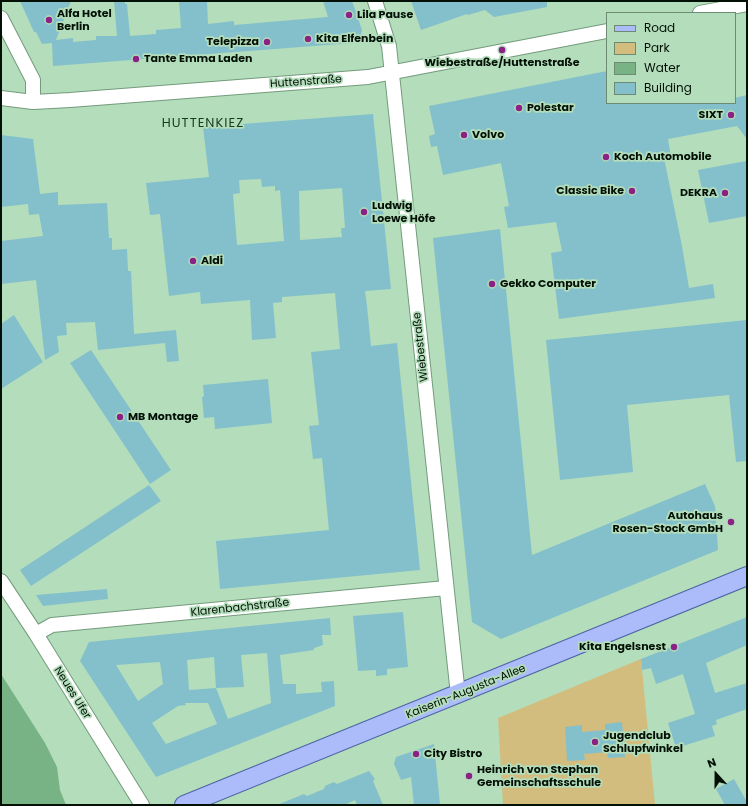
<!DOCTYPE html>
<meta charset="utf-8">
<style>
body{margin:0}
#map{position:relative;width:748px;height:806px;overflow:hidden;background:#b3ddbb;font-family:Poppins,sans-serif}
canvas{display:block}
.frame{position:absolute;inset:0;border:2px solid #031005;pointer-events:none}
.legend{position:absolute;left:606px;top:12px;width:130px;height:92px;box-sizing:border-box;background:#b3ddbb;border:1px solid #6d8b72;margin:0;padding:5px 7px;list-style:none;font-size:12px;color:#031005}
.legend li{display:flex;align-items:center;gap:8px;height:20px}
.legend b{width:20px;border:1px solid #6d8b72}
.north{position:absolute;left:696px;top:754px;width:40px;height:40px;-webkit-text-stroke:3px #b3ddbb;paint-order:stroke;rotate:339deg;font-size:11px;font-weight:700;line-height:16px;text-align:center;color:#031005}
.north::after{content:'';display:block;margin:auto;width:14px;height:18px;background:#031005;clip-path:polygon(50% 0,100% 100%,50% 72%,0 100%)}
</style>
<div id="map">
<canvas width="748" height="806"></canvas>
<div class="frame"></div>
<ul class="legend">
<li><b style="height:5px;background:#acbcfb"></b>Road</li>
<li><b style="height:11px;background:#d3bd7e"></b>Park</li>
<li><b style="height:11px;background:#77b385"></b>Water</li>
<li><b style="height:11px;background:#84c0cc"></b>Building</li>
</ul>
<div class="north">N</div>
</div>
<script>
const ctx = document.querySelector('canvas').getContext('2d');
ctx.lineJoin = 'round';
function paint(path, color) { ctx.fillStyle = color; ctx.fill(path, 'evenodd'); }
function trace(path, color, width, dash) { ctx.strokeStyle = color; ctx.lineWidth = width; ctx.lineCap = dash ? 'butt' : 'round'; ctx.setLineDash(dash || []); ctx.stroke(path); }
function write(font, color, halo, rows, align = 'center') {
  ctx.font = font + ' Poppins,sans-serif'; ctx.lineWidth = 3.5; ctx.setLineDash([]); ctx.textBaseline = 'middle'; ctx.strokeStyle = halo; ctx.fillStyle = color; for (const [text, x, y, turn = 0] of rows) {
    ctx.save(); ctx.translate(x, y); ctx.rotate((+turn || 0) * Math.PI / 180); ctx.textAlign = isNaN(turn) ? turn : align; if (halo) ctx.strokeText(text, 0, 0); ctx.fillText(text, 0, 0); ctx.restore();
  }
}
const green = new Path2D(`
 M641 659 655 805H503L498 718Z`);
const water = new Path2D(`
 M1 674 45 743 57 767 60 790 66 805H1Z`);
const building = new Path2D(`
 M20 1H71L56 40 73 38V42L96 40V36H117L114 1H125V4H127L130 36 156 34V30L181 28 179 1H207L208 24 234 21V25L328 17 323 1H352L362 30 360 38 353 43 53 66 52 43 42 44 36 32H34Z
 M411 1H547V7L494 17 485 10 468 15 467 14 421 30Z
 M607 71V103H735V98L747 95V139L737 126 668 139 671 157 664 158 682 246 689 288 713 284 715 298 559 319 551 253 562 251 556 222 508 228 504 207 509 206 501 163 443 175 437 146 431 147 429 136 435 134 429 106Z
 M373 114 391 289 365 291 367 306 371 346 397 343 420 570 220 589 216 541 329 530 322 458 313 459 309 426 319 425 311 352 340 349 335 293 282 297V302L273 303 276 338 252 340 250 300 201 304 200 292 169 296 160 214 150 215 146 183 209 177 203 127ZM261 179 262 187 275 186V191L280 190 284 241 237 245 233 194 240 193 239 180ZM342 188 345 228H341L342 237 300 240 299 191Z
 M1 135 33 139 40 194 58 192V205L107 203 109 238H112V250L127 249 128 271H131L134 334 176 330 179 361 167 362 165 343 98 350 95 322 66 323 67 335 57 336 59 352 45 360 36 280 1 284V241L43 236 39 214 29 215 28 204 1 207Z
 M746 161 747 216 709 223 698 170Z
 M500 229 532 555 705 484 715 506 718 550 501 639 472 622 433 238Z
 M14 315 43 362 1 389V324Z
 M747 320V461L736 462 729 395 627 405 633 472 560 480 546 340Z
 M91 350 171 470 150 484 70 363Z
 M268 379 272 423 215 429 214 417 204 418 202 397 204 396 203 385Z
 M149 485 161 501 31 586 20 570Z
 M107 589 108 599 43 606 36 595Z
 M403 612 408 667 387 669V675L376 676V670L358 671 353 616Z
 M747 617V645L706 663 715 693 747 683V709L716 720 717 724 712 726 715 736 676 748 668 723 695 714 683 674 656 684 651 668 642 670 641 659Z
 M330 618 331 635H322L323 645 314 648V650L280 655 283 684H296V694L322 692 321 682 334 681 335 706 156 777 80 661 89 642ZM267 653 271 703 228 719 216 688 244 687 241 655ZM214 657 216 688 189 690 187 660ZM160 662 163 684 138 701 116 665ZM185 703H208L217 724 166 744 152 723 178 706 186 705Z
 M622 722 625 757 608 758 607 752 596 753 584 754 585 760 567 761 565 727 582 725V732L605 730V724Z
 M434 744 440 805H414L411 777 401 780 394 764 396 757Z
 M369 771 375 779 373 781 383 805H357L355 800 344 805H277L304 794 307 796 324 789 325 786 334 782 337 784Z
 M734 779 747 802V805H725L716 789Z`);
const minor = new Path2D(`
 M375 1 389 46 458 695
 M700 13 747 4
 M1 18 33 80V102
 M1 98 33 102 70 100 368 77 607 31
 M1 581 36 634 142 805
 M36 634 52 625 446 588`);
const major = new Path2D(`
 M184 805 747 576`);
const markers = [
 [349,15,4,"#8c2185"],
 [49,20,4,"#8c2185"],
 [308,39,4,"#8c2185"],
 [267,42,4,"#8c2185"],
 [502,50,4,"#8c2185"],
 [136,59,4,"#8c2185"],
 [519,108,4,"#8c2185"],
 [731,115,4,"#8c2185"],
 [464,135,4,"#8c2185"],
 [606,157,4,"#8c2185"],
 [632,191,4,"#8c2185"],
 [725,193,4,"#8c2185"],
 [364,212,4,"#8c2185"],
 [193,261,4,"#8c2185"],
 [492,284,4,"#8c2185"],
 [120,417,4,"#8c2185"],
 [731,522,4,"#8c2185"],
 [674,647,4,"#8c2185"],
 [595,742,4,"#8c2185"],
 [416,754,4,"#8c2185"],
 [469,776,4,"#8c2185"]
];
const poiNames = [
 ["Alfa Hotel",57,14],
 ["Berlin",57,27],
 ["Lila Pause",357,15],
 ["Kita Elfenbein",316,39],
 ["Telepizza",259,42,"right"],
 ["Tante Emma Laden",144,59],
 ["Wiebestraße/Huttenstraße",502,63,"center"],
 ["Polestar",527,108],
 ["SIXT",723,115,"right"],
 ["Volvo",472,135],
 ["Koch Automobile",614,157],
 ["Classic Bike",624,191,"right"],
 ["DEKRA",717,193,"right"],
 ["Ludwig",372,206],
 ["Loewe Höfe",372,219],
 ["Aldi",201,261],
 ["Gekko Computer",500,284],
 ["MB Montage",128,417],
 ["Autohaus",723,516,"right"],
 ["Rosen-Stock GmbH",723,529,"right"],
 ["Kita Engelsnest",666,647,"right"],
 ["Jugendclub",603,736],
 ["Schlupfwinkel",603,749],
 ["City Bistro",424,754],
 ["Heinrich von Stephan",477,770],
 ["Gemeinschaftsschule",477,783]
];
const streetNames = [
 ["Huttenstraße",306,82,-4],
 ["Wiebestraße",421,347,-96],
 ["Klarenbachstraße",240,608,-6],
 ["Kaiserin-Augusta-Allee",466,692,-22],
 ["Neues Ufer",72,693,58]
];
const quarterNames = [
 ["HUTTENKIEZ",203,124]
];
paint(green, '#d3bd7e');
paint(water, '#77b385');
paint(building, '#84c0cc');
trace(minor, '#739b7c', 16);
trace(major, '#4c63a4', 20);
trace(minor, '#fff', 14);
trace(major, '#acbcfb', 18);
for (const [x, y, r, color] of markers) { const dot = new Path2D(); dot.arc(x, y, r, 0, 2 * Math.PI); ctx.fillStyle = color; ctx.fill(dot); trace(dot, '#b3ddbb', 1.5); }
write('bold 11px', '#031005', '#b3ddbb', poiNames, 'left');
write('11px', '#031005', '#b3ddbb', streetNames);
ctx.letterSpacing = '1px';
write('13px', '#163c22', '#b3ddbb', quarterNames);
ctx.letterSpacing = '0px';
</script>
